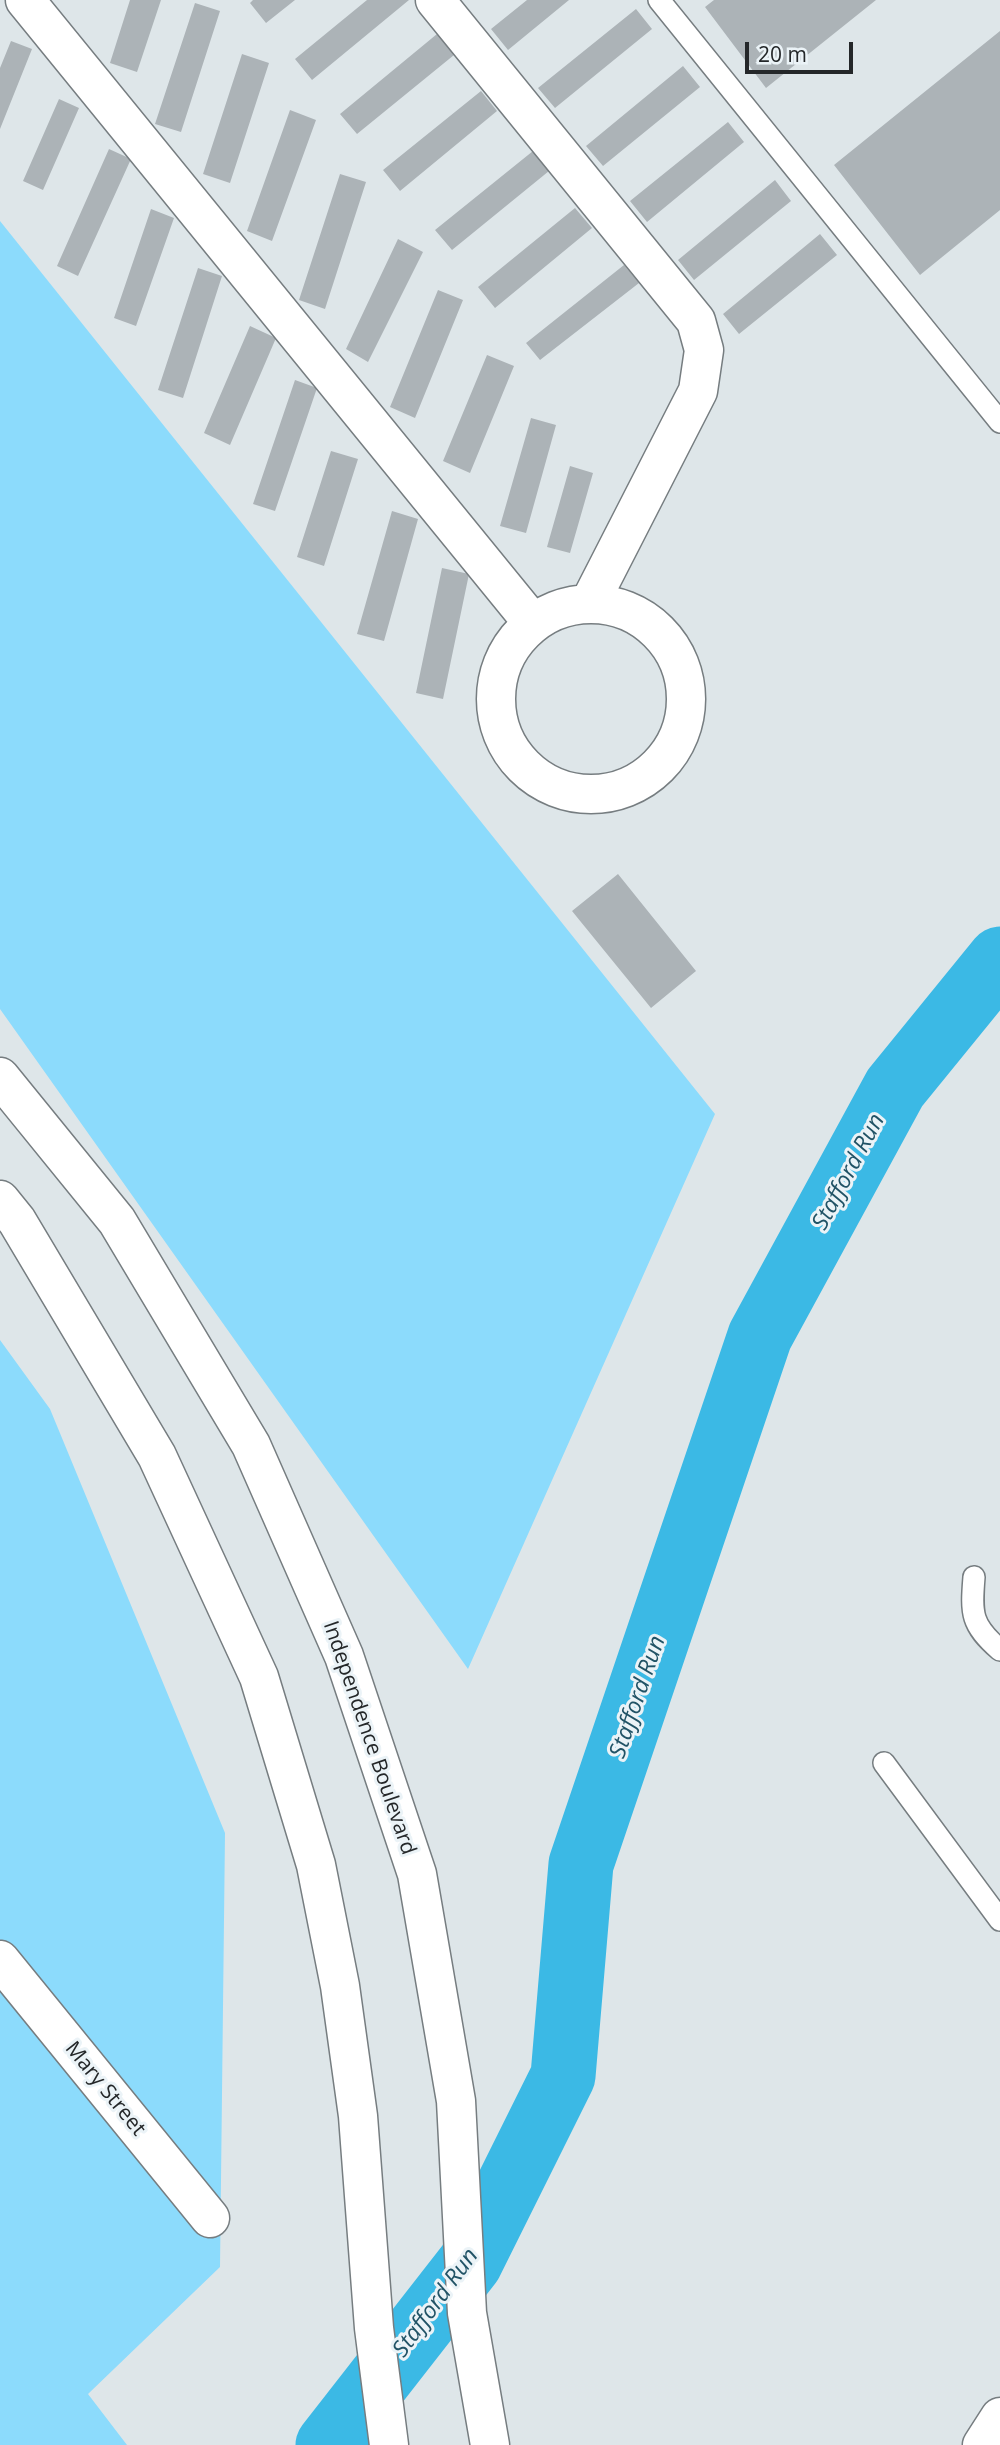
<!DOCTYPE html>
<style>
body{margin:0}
#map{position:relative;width:1000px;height:2445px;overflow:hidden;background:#dee6e9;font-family:"Open Sans",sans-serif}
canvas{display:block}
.scale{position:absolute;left:745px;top:42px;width:108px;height:32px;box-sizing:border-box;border:4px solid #242729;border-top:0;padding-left:9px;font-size:21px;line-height:24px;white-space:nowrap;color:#242729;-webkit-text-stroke:5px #ebf3f7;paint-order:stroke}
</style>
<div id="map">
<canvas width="1000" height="2445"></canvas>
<div class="scale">20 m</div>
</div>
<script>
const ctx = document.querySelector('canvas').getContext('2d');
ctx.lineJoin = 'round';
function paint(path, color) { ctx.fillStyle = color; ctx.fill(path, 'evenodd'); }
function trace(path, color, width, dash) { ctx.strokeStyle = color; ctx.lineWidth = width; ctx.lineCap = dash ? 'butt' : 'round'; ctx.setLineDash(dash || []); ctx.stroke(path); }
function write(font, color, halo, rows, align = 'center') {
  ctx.font = font + ' "Open Sans",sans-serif'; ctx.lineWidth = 6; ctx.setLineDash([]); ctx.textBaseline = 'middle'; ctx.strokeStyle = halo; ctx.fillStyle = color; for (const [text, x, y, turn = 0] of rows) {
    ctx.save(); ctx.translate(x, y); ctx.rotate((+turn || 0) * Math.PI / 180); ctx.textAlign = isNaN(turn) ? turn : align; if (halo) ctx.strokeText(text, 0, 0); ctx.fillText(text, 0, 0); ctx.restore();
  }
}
const green = new Path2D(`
 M0 221 715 1114 468 1669 0 1009Z
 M0 1340 50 1409 225 1833 220 2267 88 2394 127 2445H0Z`);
const river = new Path2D(`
 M328 2445 470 2263 563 2076 581 1864 760 1336 895 1088 1000 959`);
const building = new Path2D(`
 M130 0H161L137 72 110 63Z
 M253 0H295L266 23 250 3Z
 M367 0H409L312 80 295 59Z
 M527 0H569L508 50 491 29Z
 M714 0H876L766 88 705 7Z
 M195 3 220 11 181 132 155 124Z
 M636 9 652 29 555 108 538 88Z
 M1000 31V210L920 275 834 165Z
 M437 34 454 55 357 134 340 114Z
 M11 41 32 49 0 129V68Z
 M242 54 269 63 230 183 203 174Z
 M683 66 700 87 603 166 586 146Z
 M481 91 497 111 400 191 383 170Z
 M59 99 79 108 43 190 23 181Z
 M290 110 316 120 272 241 247 231Z
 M728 122 744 142 647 222 630 201Z
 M109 149 131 159 78 276 57 266Z
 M533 151 549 171 452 250 435 230Z
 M340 174 366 182 325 309 299 300Z
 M775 180 791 201 694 280 678 260Z
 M575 208 592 228 495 308 478 287Z
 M151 209 174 218 136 326 114 318Z
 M820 234 837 255 739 334 723 314Z
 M398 239 423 252 368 362 346 349Z
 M624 265 639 283 540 360 526 343Z
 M198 268 222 276 183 398 158 390Z
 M438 290 463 300 415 418 390 407Z
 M250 326 276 338 230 445 204 433Z
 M487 355 514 366 470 473 443 461Z
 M295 380 317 388 275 511 253 504Z
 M531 418 556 425 526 533 500 526Z
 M331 451 358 459 324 566 297 557Z
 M570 466 593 473 570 553 547 547Z
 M392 511 418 519 384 641 357 634Z
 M442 568 469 574 443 699 416 693Z
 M618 874 696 971 651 1008 572 911Z`);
const lane = new Path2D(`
 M659 0 1000 422
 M974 1577C971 1614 971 1625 1000 1650
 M884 1763 1000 1920`);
const street = new Path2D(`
 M25 0 532 622
 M435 0 696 321 704 350 698 391 589 604
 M496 699a95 95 0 1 1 190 0a95 95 0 1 1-190 0Z
 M0 1960 210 2218
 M982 2445 1000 2417`);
const secondary = new Path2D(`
 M0 1077 117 1221 251 1445 344 1656 417 1874 456 2101 467 2313 490 2445
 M0 1200 17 1221 157 1456 259 1677 316 1865 340 1986 358 2116 374 2328 389 2445`);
const streetNames = [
 ["Independence Boulevard",369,1738,71],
 ["Mary Street",105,2089,51]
];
const waterNames = [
 ["Stafford Run",849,1172,-62],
 ["Stafford Run",638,1697,-71],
 ["Stafford Run",436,2303,-54]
];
paint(green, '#8cdbfc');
trace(river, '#3bb9e5', 65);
paint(building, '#acb3b7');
trace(lane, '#767d80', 24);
trace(street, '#767d80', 41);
trace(secondary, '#767d80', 41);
trace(lane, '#fff', 21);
trace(street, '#fff', 38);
trace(secondary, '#fff', 38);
write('21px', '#242729', '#ebf3f7', streetNames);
write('italic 23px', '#215366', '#ebf3f7', waterNames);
</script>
